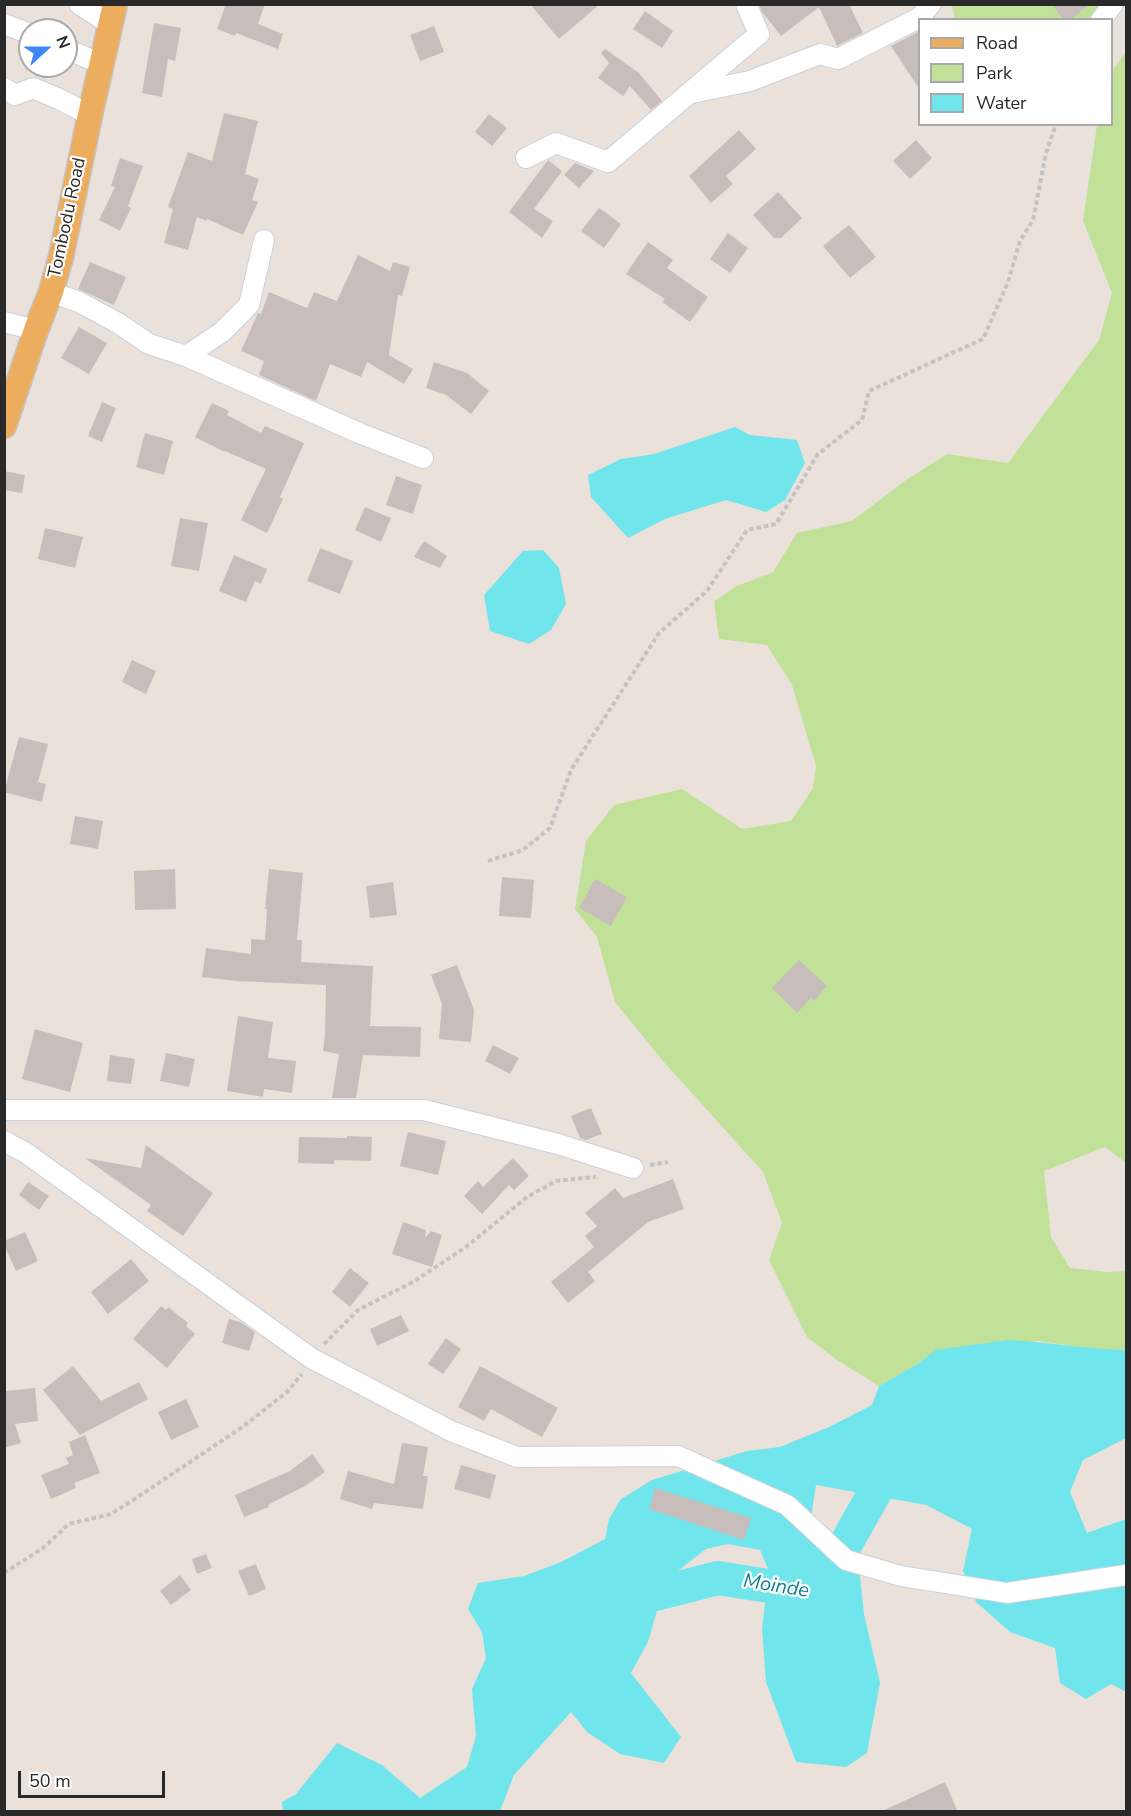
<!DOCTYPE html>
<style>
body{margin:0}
#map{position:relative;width:1131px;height:1816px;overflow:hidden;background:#ebe1db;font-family:"Nunito Sans",sans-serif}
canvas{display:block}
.frame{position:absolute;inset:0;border:6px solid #292929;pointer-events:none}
.legend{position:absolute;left:918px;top:18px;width:195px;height:108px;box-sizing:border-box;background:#fff;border:2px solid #a9a9a9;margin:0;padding:8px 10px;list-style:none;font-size:18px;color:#292929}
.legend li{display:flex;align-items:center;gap:12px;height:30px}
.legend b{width:30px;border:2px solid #a9a9a9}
.north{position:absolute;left:18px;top:18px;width:60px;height:60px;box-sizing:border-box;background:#fff;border:2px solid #a9a9a9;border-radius:50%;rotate:69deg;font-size:16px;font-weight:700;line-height:24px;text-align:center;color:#292929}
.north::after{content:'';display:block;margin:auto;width:21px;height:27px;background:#3e87f6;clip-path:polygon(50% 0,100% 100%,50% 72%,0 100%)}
.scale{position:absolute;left:18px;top:1771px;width:147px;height:27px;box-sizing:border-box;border:3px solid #292929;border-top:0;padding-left:8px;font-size:18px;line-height:21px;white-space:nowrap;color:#292929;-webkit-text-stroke:4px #fff;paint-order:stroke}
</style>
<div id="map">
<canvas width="1131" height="1816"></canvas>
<div class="frame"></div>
<ul class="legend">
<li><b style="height:8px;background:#edad5e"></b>Road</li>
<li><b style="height:16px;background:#c1e198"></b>Park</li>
<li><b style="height:16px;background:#70e5ec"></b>Water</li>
</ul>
<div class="north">N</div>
<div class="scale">50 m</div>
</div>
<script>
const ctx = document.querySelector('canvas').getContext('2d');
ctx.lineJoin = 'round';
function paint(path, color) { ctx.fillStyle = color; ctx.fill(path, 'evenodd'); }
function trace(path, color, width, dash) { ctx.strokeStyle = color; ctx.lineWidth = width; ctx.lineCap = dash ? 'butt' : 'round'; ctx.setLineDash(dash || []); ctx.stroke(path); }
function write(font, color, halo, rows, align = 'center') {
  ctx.font = font + ' "Nunito Sans",sans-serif'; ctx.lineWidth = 4.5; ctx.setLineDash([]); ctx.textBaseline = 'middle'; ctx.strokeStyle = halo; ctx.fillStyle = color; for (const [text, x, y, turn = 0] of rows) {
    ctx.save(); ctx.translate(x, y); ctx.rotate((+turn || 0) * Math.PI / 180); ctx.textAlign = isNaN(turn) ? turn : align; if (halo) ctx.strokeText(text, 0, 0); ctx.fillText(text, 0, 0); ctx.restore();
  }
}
const green = new Path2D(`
 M952 5H1103L1089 20 955 19Z
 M1126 52V1163L1105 1147 1044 1171 1051 1237 1070 1268 1108 1272 1126 1271V1350L1093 1349 1039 1341 937 1350 916 1365 879 1386 837 1360 807 1337 769 1260 782 1223 763 1172 663 1061 615 1002 597 937 575 909 586 841 614 805 682 789 742 829 791 821 813 788 816 766 792 685 767 645 719 639 714 601 737 586 773 572 797 533 852 521 906 480 947 454 1008 463 1099 340 1112 293 1083 221 1097 125 1112 124V71Z`);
const water = new Path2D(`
 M735 427 750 435 797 440 805 463 785 500 766 512 726 500 665 519 628 538 591 497 588 475 621 459 654 454Z
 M543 550 559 568 566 604 551 630 529 644 490 631 484 595 523 551Z
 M1008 1340C1048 1342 1087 1349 1126 1350V1438L1083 1460 1070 1492 1087 1533 1126 1519V1692L1111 1684 1086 1699 1060 1683 1055 1648 1010 1632 976 1602 963 1571 972 1529 926 1505 816 1485 811 1518 858 1558 864 1614 880 1683 867 1753 846 1767 796 1762 766 1682 762 1629 769 1571 760 1550 728 1544 706 1549 666 1580 648 1642 631 1673 681 1737 664 1763 620 1754 587 1732 571 1712 514 1775 500 1811 283 1812 282 1802 296 1794 337 1743 382 1765 420 1798 467 1767 476 1736 472 1689 486 1658 482 1632 468 1609 478 1583 524 1576 561 1562 605 1539 609 1519 621 1499 652 1480 747 1451 780 1447 829 1427 872 1405 879 1386 916 1365 936 1350Z`);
const river = new Path2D(`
 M618 1608 632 1600 718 1578 818 1594 837 1579 840 1554 896 1455`);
const building = new Path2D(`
 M226 4H265L258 24 283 34 278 49 236 33 235 36 217 29Z
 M530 4H600L559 39Z
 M759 4H849L863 33 837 46 819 7 781 36 762 12Z
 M1052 4H1090L1070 20H1063Z
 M645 11 673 31 662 48 633 29Z
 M154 23 181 28 175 61 168 59 162 97 142 93Z
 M434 26 444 52 420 61 410 35Z
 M920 31V90L891 46Z
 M605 49 639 73 662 101 651 110 630 86 623 96 598 78 609 63 601 53Z
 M224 113 258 121 245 174 259 179 252 200 258 202 243 235 207 219 206 221 197 217 188 250 164 243 173 209 168 207 188 152 212 161Z
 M489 114 507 128 492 146 475 132Z
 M739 130 756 149 726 176 733 184 711 203 689 176Z
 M916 140 932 158 910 179 893 161Z
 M120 158 143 166 128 206 131 208 120 231 99 220 115 187 111 186Z
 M548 160 562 171 534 209 553 221 542 238 509 212Z
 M575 163 594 171 579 188 564 175Z
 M778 192 802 218 781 238H774L753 215Z
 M599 208 621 224 604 248 581 231Z
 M849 225 876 257 850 278 823 246Z
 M728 233 748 248 730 273 710 259Z
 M648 242 673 260 667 268 708 297 690 322 662 302 665 299 626 274Z
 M358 255 390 271 393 262 410 267 402 296 398 295 389 355 413 369 404 384 367 362 361 377 330 364 316 401 259 375 264 361 241 351 258 313 261 314 269 292 307 308 314 292 337 301Z
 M90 262 126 277 114 305 78 289Z
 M79 327 107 343 89 374 61 358Z
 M434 362 467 373 489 391 471 414 446 395 426 388Z
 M102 402 116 408 102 442 88 436Z
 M212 403 229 411 227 415 261 433 265 426 304 443 280 497 283 499 267 533 241 520 266 469 225 451V452L195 437Z
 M145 433 173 441 164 475 136 467Z
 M4 471 25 475 22 493 4 490Z
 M396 476 422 485 413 514 386 505Z
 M365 507 391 518 381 542 355 530Z
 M180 518 208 523 199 571 171 566Z
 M45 528 83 537 75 568 38 559Z
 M424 541 447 556 440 568 414 557Z
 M320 548 353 561 340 594 307 581Z
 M234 555 267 569 261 584 255 581 246 602 219 591Z
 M132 660 156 671 146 694 122 682Z
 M19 737 48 744 38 782 46 784 42 802 4 792Z
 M75 816 103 821 98 849 70 844Z
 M175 869 176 909 135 910 134 871Z
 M269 869 303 873 297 940H302L301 962 373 966 370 1026 421 1027 420 1057 363 1055 356 1098H332L339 1054 323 1051 325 1034 326 985 236 981 202 977 206 948 251 954V939L265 940 267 909H265Z
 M502 877 534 880 531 918 499 916Z
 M595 879 627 897 611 926 579 908Z
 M393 882 397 915 370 918 366 886Z
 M799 960 827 986 814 1001 811 998 797 1013 772 988Z
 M457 965 474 1010 471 1042 439 1039 442 1004 431 975Z
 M238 1016 273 1022 268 1058 296 1061 292 1093 264 1089 263 1097 227 1091Z
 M35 1029 83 1043 70 1092 22 1079Z
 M493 1045 519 1058 510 1074 485 1061Z
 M166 1053 195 1059 189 1087 160 1081Z
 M110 1055 135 1059 131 1084 107 1081Z
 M591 1108 602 1134 586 1140 580 1138 571 1116Z
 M408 1132 446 1141 438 1175 400 1166Z
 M347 1136 372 1137 371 1161 334 1160V1164L298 1163 299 1137 347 1138Z
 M146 1145 213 1193 183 1236 147 1211 151 1205 85 1158 141 1168Z
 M513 1158 529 1176 514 1190 509 1185 482 1214 464 1196 478 1181 483 1187Z
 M673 1179 684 1209 648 1222 588 1272 595 1281 568 1303 551 1282 594 1247 585 1236 597 1226 585 1213 615 1188 623 1198Z
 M28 1182 49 1196 39 1210 19 1195Z
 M403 1222 426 1230 425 1238 431 1231 442 1235 432 1267 392 1254Z
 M25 1232 38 1261 16 1271 4 1245V1241Z
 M131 1259 149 1281 108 1314 91 1292Z
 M350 1268 369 1283 350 1307 332 1292Z
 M161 1306 166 1310 168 1307 188 1323 186 1326 195 1334 167 1368 133 1339Z
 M401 1315 409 1331 377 1346 370 1329Z
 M229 1319 240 1322 255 1332 249 1351 222 1343Z
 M446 1338 461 1349 443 1374 428 1364Z
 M73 1366 101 1401 139 1382 148 1399 80 1435 43 1390Z
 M480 1366 558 1408 542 1437 491 1409 484 1421 458 1407Z
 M35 1388 38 1421 15 1424 21 1443 4 1448 5 1391Z
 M186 1399 199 1427 171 1440 158 1412Z
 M85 1435 100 1473 74 1483 76 1488 51 1499 41 1475 69 1464 66 1458 73 1455 69 1442Z
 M402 1443 428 1447 423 1476H428L423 1509 374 1503 372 1509 340 1499 348 1471 394 1484Z
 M312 1454 325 1472 305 1486 268 1505 269 1507 244 1517 235 1495 290 1471Z
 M461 1465 496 1475 490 1499 454 1489Z
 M655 1488 751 1518 744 1540 649 1509Z
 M206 1554 212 1568 197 1574 192 1559Z
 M256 1564 266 1589 249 1596 238 1571Z
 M180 1575 191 1590 171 1605 160 1591Z
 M945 1782 958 1812H880Z`);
const path = new Path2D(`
 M488 861 523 850 550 828 571 770 659 633 707 591 747 530 776 524 818 454 862 420 869 391 983 339 1008 282 1020 241 1033 220 1046 153 1056 124
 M650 1165 668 1162
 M324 1344 358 1310 413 1282 466 1247 527 1197 556 1181 596 1177
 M4 1573 43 1548 69 1524 111 1514 133 1500 241 1428 287 1392 302 1374`);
const minor = new Path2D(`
 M79 4 111 25
 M1101 20 1113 4
 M4 24 30 34
 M66 49 102 64
 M4 88 15 95 33 88 59 99 90 115
 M692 93 750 81 820 54 838 59 919 18 931 4
 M526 158 556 143 608 162 759 34 746 4
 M51 292 79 302 118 323 149 344 186 356 359 433 423 458
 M4 322 36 330
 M186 356 222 332 249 305 264 240
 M4 1110H424L558 1144 633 1168
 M4 1141 26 1153 311 1358 451 1431 517 1457 678 1456 787 1505 846 1560 901 1576 1007 1593 1126 1575`);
const major = new Path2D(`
 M4 426 36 330 51 292 61 257 90 115 115 4`);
const streetNames = [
 ["Tombodu Road",68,218,-78]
];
const waterNames = [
 ["Moinde",776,1587,9]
];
paint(green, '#c1e198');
paint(water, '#70e5ec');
trace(river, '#70e5ec', 34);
paint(building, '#c7bebb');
trace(minor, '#cad1db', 22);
trace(major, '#c3c3c3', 27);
trace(path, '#c3c3c3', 4, [4.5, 3]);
trace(minor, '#fff', 20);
trace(major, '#edad5e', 24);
write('18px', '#292929', '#fff', streetNames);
write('italic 20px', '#107f90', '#fff', waterNames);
</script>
